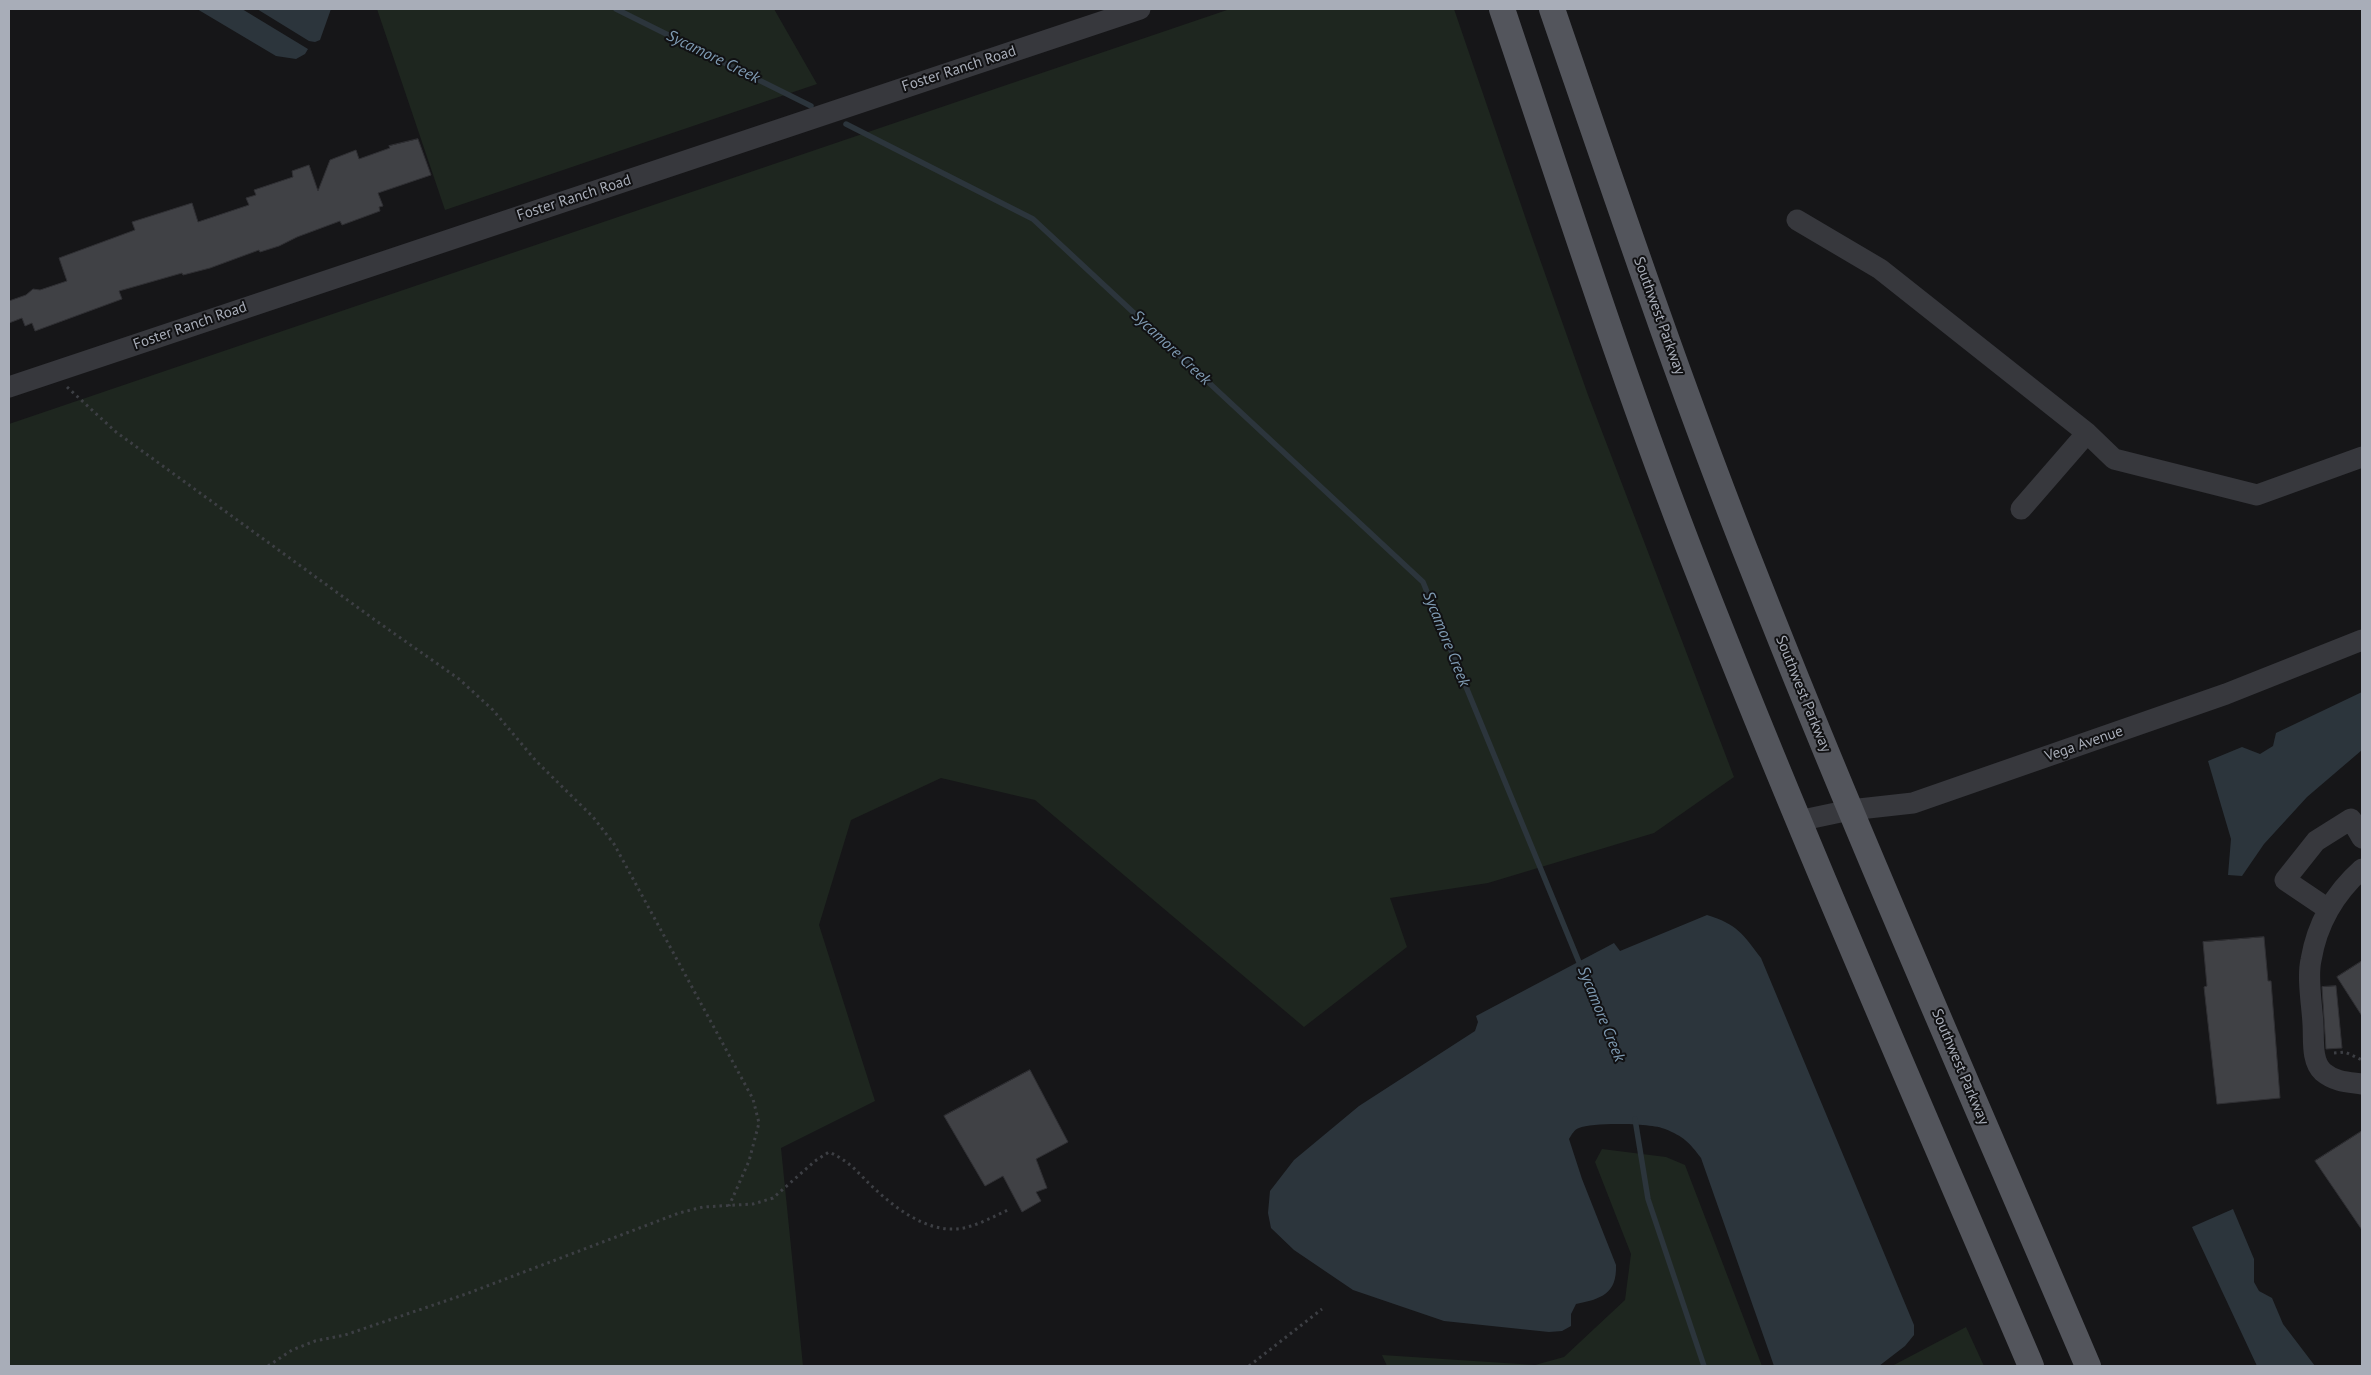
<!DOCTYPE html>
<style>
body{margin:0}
#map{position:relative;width:2371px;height:1375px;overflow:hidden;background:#161618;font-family:"PT Sans",sans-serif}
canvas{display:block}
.frame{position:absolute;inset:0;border:10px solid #a8adb8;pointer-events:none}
</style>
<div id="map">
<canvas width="2371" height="1375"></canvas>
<div class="frame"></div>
</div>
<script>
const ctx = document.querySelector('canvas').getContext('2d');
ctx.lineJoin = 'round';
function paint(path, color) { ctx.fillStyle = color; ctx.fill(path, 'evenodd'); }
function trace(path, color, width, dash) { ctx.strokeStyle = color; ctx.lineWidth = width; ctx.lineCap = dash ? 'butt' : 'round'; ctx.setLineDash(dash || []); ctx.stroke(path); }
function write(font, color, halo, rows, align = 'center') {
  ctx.font = font + ' "PT Sans",sans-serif'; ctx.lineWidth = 4; ctx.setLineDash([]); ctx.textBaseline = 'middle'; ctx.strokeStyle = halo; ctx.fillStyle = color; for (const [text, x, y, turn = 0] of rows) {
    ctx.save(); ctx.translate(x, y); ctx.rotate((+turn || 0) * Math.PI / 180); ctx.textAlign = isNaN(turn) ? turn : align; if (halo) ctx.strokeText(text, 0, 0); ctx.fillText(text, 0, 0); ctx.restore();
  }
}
const green = new Path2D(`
 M377 9H774L817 84 445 210Z
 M1230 9H1454L1532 237 1588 395 1734 777 1654 833 1488 883 1390 898 1407 947 1304 1027 1035 800 941 778 851 820 819 925 875 1101 781 1148 803 1366H9V424Z
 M1602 1149 1666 1157 1685 1165 1762 1366H1387L1382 1355 1535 1365 1564 1357 1625 1300 1631 1254 1595 1162Z
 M1966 1327 1984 1366H1892Z`);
const water = new Path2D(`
 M197 9H242L308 49 305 54 296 59 276 56Z
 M257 9H331L320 40 315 42 309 41Z
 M2362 692V750L2307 797 2264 844 2242 876 2228 875 2231 839 2208 761 2242 747 2260 754 2273 746 2276 733Z
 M1707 915C1737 924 1743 934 1761 958L1914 1325V1335L1905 1346 1879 1366H1774L1701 1158C1690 1143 1683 1136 1665 1129 1652 1123 1593 1122 1579 1128 1574 1130 1572 1134 1569 1139L1582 1179 1616 1265C1617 1294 1601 1299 1576 1304L1571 1314V1326L1562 1331 1549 1332 1444 1321 1353 1290 1294 1250 1271 1228 1268 1213 1270 1191 1294 1160 1359 1106 1475 1031 1478 1022 1476 1016 1614 943 1620 951Z
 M2233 1209 2254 1259V1282L2259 1291 2272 1298 2283 1324 2315 1366H2257L2192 1227Z`);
const stream = new Path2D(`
 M616 9 811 106
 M846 124 1033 219 1423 582 1581 967
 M1635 1119 1648 1199 1704 1366`);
const building = new Path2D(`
 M418 139 431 175 378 193 383 206 379 207 380 211 342 225 340 221 297 237 279 246 260 252 259 250 210 268 183 275 182 273 119 291 122 299 35 331 32 323 25 326 22 318 9 323V301L26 295 33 289 40 290 67 281 59 258 135 230 132 222 192 203 198 222 249 205 246 198 256 195 254 190 293 177 292 171 309 165 318 191 330 160 356 150 359 159 390 148 389 146Z
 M2264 937 2268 981H2271L2280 1098 2217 1104 2204 987 2207 986 2203 942Z
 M2362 961V1016L2337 977Z
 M2336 986 2342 1048 2326 1049 2322 987Z
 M1030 1070 1068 1142 1036 1159 1047 1188 1036 1192 1041 1201 1022 1212 1003 1176 985 1186 944 1116Z
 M2362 1131V1230L2315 1161Z`);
const path = new Path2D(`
 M67 387 116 432 375 620 459 679 493 710 536 761 593 817 614 844 753 1099 759 1123 749 1161 729 1206
 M2334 1053 2345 1052 2362 1060
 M268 1366 292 1350 315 1341 345 1335 466 1294 679 1213 703 1207 753 1204 773 1198 815 1161 829 1152C853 1163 858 1174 876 1190 901 1213 936 1238 971 1226 984 1222 997 1215 1010 1209
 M1249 1366 1322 1309`);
const minor = new Path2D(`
 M1797 220 1880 269 2087 433 2114 459 2257 495 2362 457
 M9 387 1140 9
 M2021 509 2087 433
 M1798 821 1850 810 1913 803 2226 694 2362 640
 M2362 869C2335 893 2317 924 2311 960 2307 978 2312 1005 2313 1024 2314 1039 2311 1061 2323 1072 2335 1082 2348 1082 2362 1084
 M2328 909 2285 880 2316 841 2351 819 2362 838`);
const major = new Path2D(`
 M1502 9C1565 196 1625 385 1697 569 1802 838 1918 1101 2031 1366
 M1552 9C1617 198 1681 389 1755 575 1860 842 1976 1103 2088 1366`);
const streetNames = [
 ["Foster Ranch Road",959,69,-18],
 ["Foster Ranch Road",574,198,-18],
 ["Southwest Parkway",1659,316,70],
 ["Foster Ranch Road",190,326,-19],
 ["Southwest Parkway",1803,694,68],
 ["Vega Avenue",2084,744,-19],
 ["Southwest Parkway",1960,1067,67]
];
const waterNames = [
 ["Sycamore Creek",713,57,26],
 ["Sycamore Creek",1171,348,43],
 ["Sycamore Creek",1446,639,68],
 ["Sycamore Creek",1601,1014,68]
];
paint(green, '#1e261f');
paint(water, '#2c353c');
trace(stream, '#2c353c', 5.5);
paint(building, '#404145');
trace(building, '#303034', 1);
trace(path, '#3d3f44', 3, [2.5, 4]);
trace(minor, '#37383d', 21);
trace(major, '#53555c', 26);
write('15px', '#a8adb8', '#111113', streetNames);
write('italic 16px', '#7f9bb3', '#111113', waterNames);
</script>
